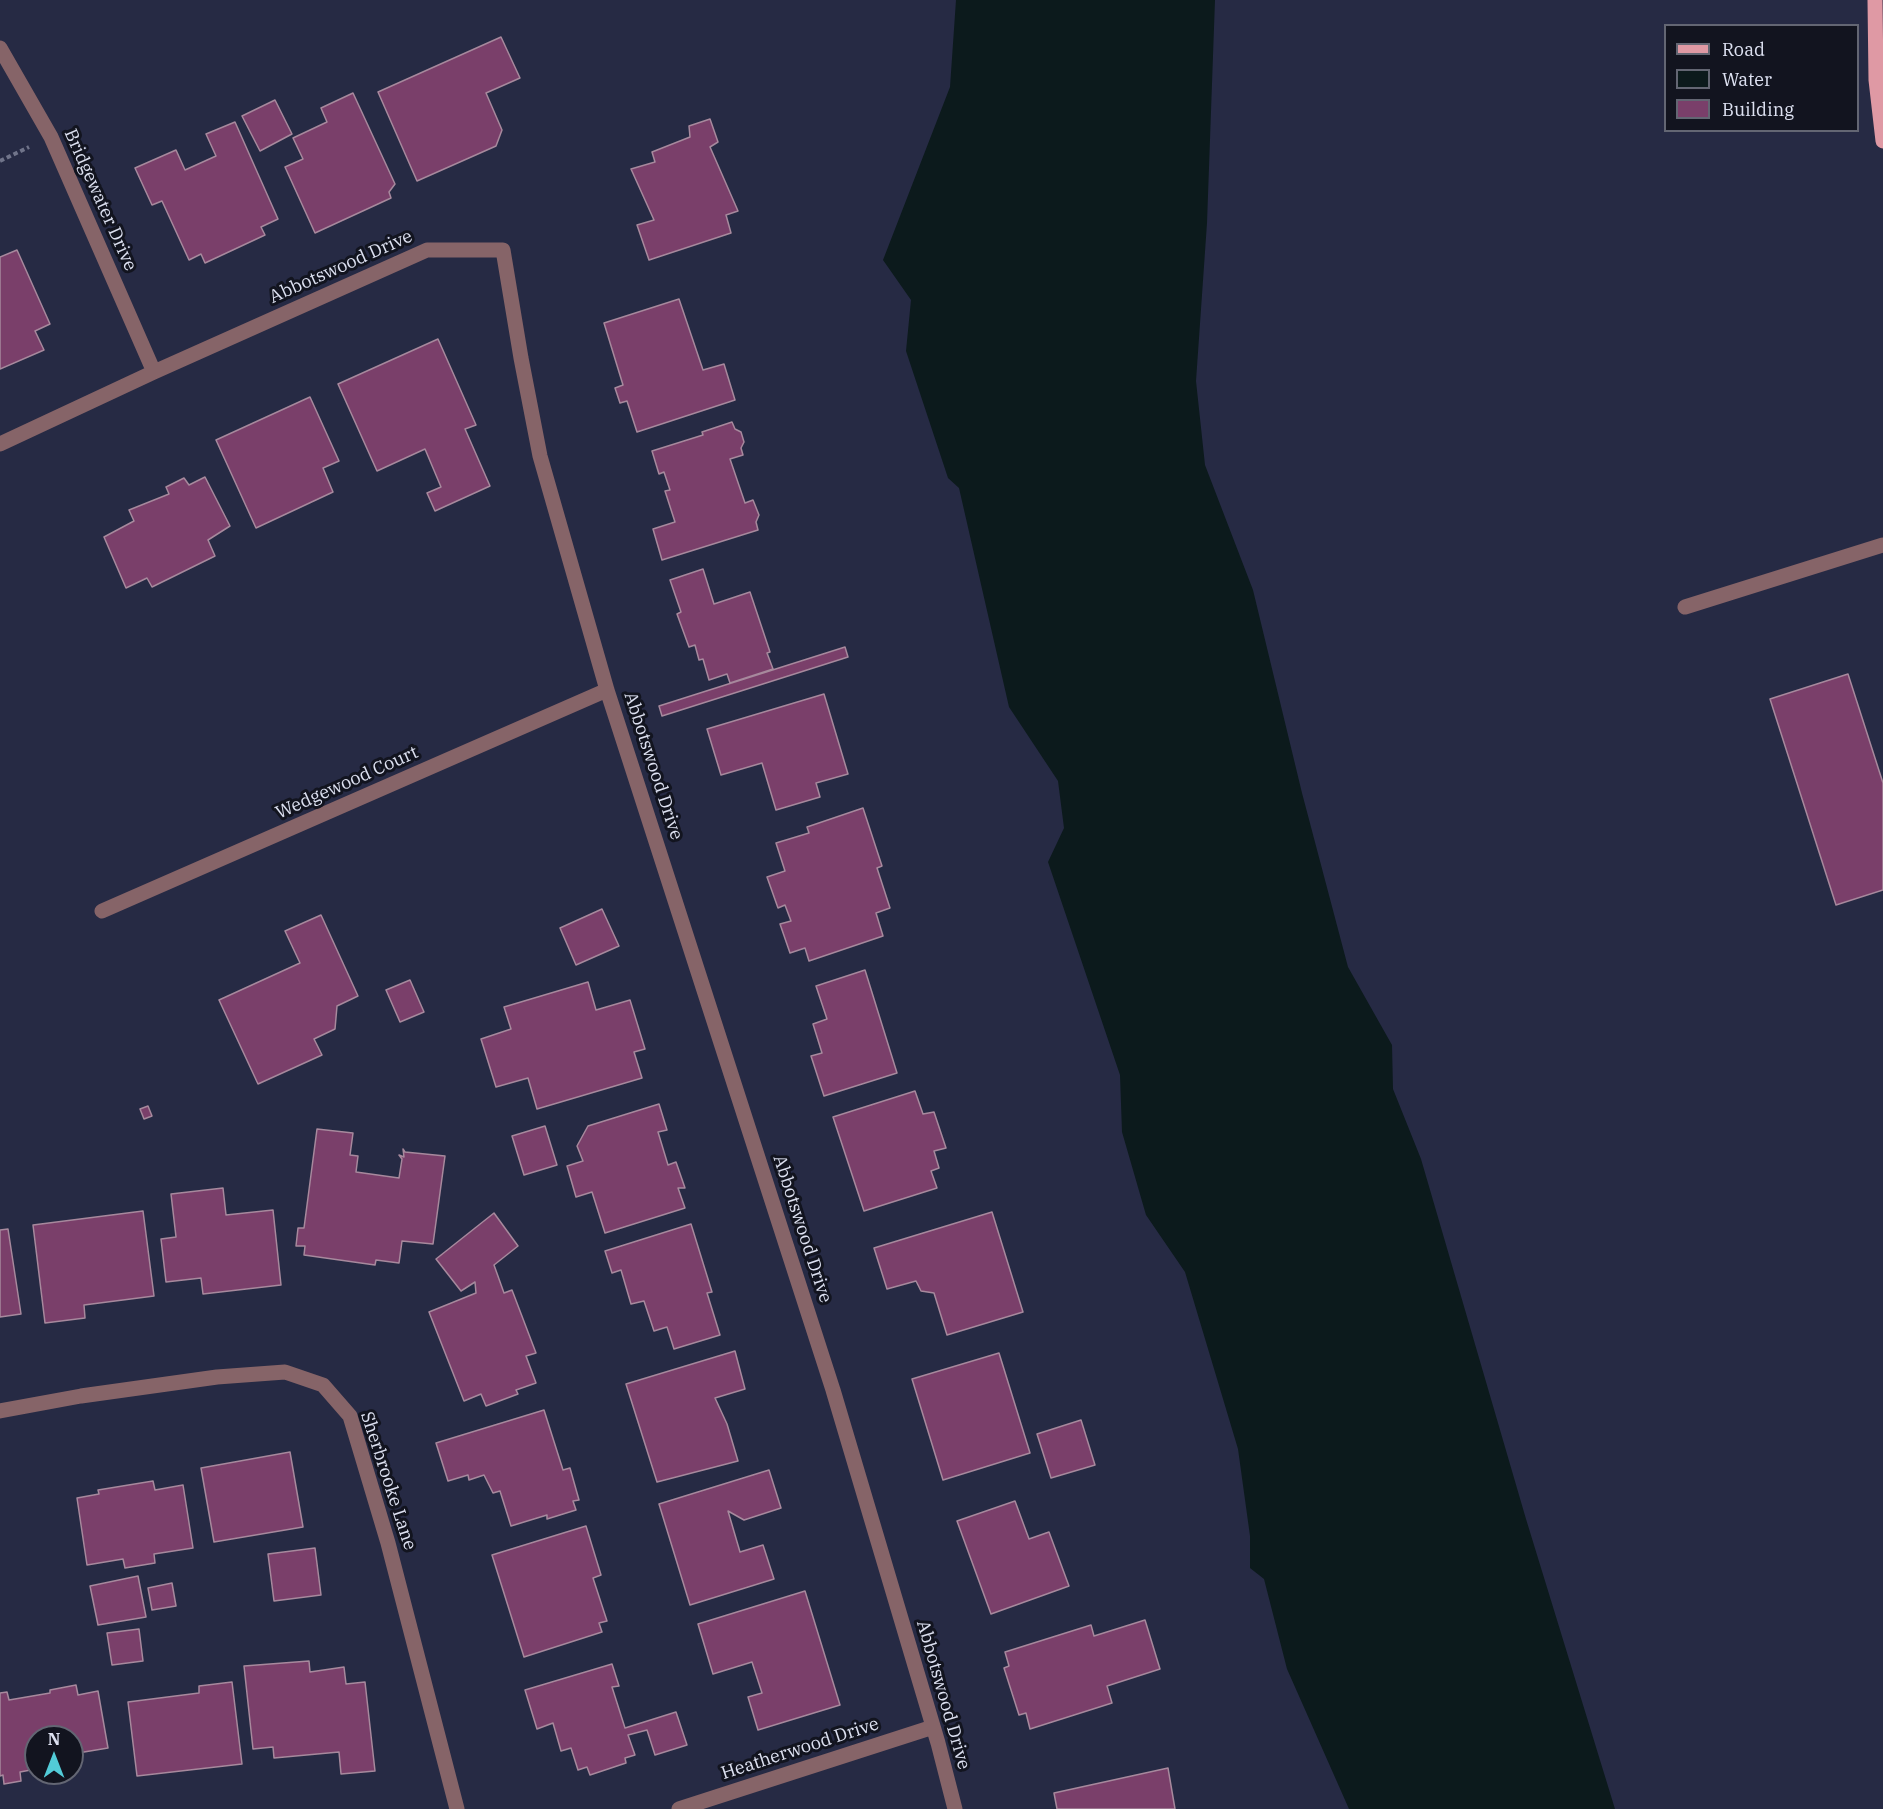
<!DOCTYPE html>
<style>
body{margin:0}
#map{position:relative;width:1883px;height:1809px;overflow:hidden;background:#262a44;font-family:"IBM Plex Serif",serif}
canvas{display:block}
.legend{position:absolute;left:1664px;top:24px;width:195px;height:108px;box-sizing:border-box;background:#12141f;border:2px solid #636673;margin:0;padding:8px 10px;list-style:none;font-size:18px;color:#dde1f1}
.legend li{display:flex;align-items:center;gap:12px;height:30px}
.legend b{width:30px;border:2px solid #636673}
.north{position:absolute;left:24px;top:1725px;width:60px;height:60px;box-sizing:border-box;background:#12141f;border:2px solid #636673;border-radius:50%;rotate:0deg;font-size:16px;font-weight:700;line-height:24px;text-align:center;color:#dde1f1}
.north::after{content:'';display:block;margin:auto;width:21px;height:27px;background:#52cbd7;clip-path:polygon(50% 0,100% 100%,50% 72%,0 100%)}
</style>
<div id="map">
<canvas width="1883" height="1809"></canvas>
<ul class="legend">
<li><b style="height:8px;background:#df99a4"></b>Road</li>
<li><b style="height:16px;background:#0c1a1c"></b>Water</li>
<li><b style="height:16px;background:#7a3f6a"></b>Building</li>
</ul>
<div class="north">N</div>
</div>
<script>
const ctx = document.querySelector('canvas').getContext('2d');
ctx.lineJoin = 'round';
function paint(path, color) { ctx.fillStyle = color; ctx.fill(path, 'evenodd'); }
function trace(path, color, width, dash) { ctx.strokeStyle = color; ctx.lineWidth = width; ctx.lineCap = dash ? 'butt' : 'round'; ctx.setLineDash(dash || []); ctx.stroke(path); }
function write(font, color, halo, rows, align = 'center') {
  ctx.font = font + ' "IBM Plex Serif",serif'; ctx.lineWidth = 6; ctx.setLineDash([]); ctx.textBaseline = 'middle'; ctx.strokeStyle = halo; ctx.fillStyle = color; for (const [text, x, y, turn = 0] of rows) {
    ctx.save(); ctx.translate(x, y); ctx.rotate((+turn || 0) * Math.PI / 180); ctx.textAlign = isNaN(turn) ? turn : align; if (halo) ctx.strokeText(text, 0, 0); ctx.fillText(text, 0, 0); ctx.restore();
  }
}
const water = new Path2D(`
 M956 0H1215L1207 223 1196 381 1205 465 1253 590 1302 793 1348 967 1392 1045 1393 1089 1421 1159 1526 1519 1615 1809H1349L1287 1669 1264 1579 1250 1568V1536L1238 1449 1185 1272 1146 1215 1122 1132 1120 1075 1048 862 1064 828 1058 781 1009 707 959 488 948 478 906 351 911 300 883 260 950 87Z`);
const building = new Path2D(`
 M501 37 520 78 486 93 502 130 496 146 417 181 378 92Z
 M353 93 395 184 389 192 391 198 315 233 285 167 303 159 293 138 327 122 321 108Z
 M275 100 292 134 260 151 242 116Z
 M710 119 718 142 710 147 738 211 726 215 731 233 649 260 637 225 654 220 631 169 655 162 652 152 690 137 689 126Z
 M235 122 278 219 261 227 265 235 205 263 201 254 189 260 162 201 152 205 135 168 176 150 185 170 216 156 206 134Z
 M17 250 50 324 35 331 44 350 0 369V257Z
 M679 299 703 370 724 364 735 400 637 432 627 401 620 403 615 388 623 385 604 323Z
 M438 339 476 425 465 429 490 486 435 511 427 493 441 487 425 449 377 471 338 384Z
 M310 397 339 461 323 468 333 492 256 528 216 440Z
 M732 422 735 429 741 432 744 442 741 448 743 455 730 459 745 503 753 500 759 515 756 522 758 530 662 560 653 529 675 522 665 491 670 490 664 472 659 474 652 451 703 435 702 432Z
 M205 477 230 526 208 540 215 556 152 587 147 578 126 588 104 537 134 521 129 510 169 494 166 487 184 478 189 485Z
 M703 569 714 604 750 592 770 652 767 653 773 669 730 683 727 674 709 680 703 659 699 660 695 645 689 647 677 614 681 612 670 580Z
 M845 647 848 657 662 716 659 706Z
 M1848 674 1883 783V890L1836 905 1770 699Z
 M824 694 848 774 816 783 820 797 776 810 762 763 721 775 707 729Z
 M863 808 882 866 877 868 890 908 876 913 883 936 809 961 805 948 790 953 780 924 791 921 785 905 778 908 767 877 785 871 776 843 809 833 807 827Z
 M602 909 619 946 576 965 560 928Z
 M321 915 358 996 337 1006 335 1029 314 1039 322 1055 258 1084 219 1000 300 963 285 931Z
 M865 970 897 1073 824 1096 811 1056 822 1053 813 1024 827 1019 816 986Z
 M410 980 424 1012 400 1022 386 990Z
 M588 982 596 1010 630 1000 645 1049 634 1052 642 1078 537 1109 528 1078 496 1087 481 1039 511 1029 504 1007Z
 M915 1091 923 1114 934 1112 946 1148 934 1151 939 1168 931 1171 937 1188 864 1211 833 1117Z
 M659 1104 667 1130 658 1132 668 1165 676 1162 685 1188H678L685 1208 605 1233 592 1192 576 1197 567 1166 583 1161 577 1146 588 1126Z
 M148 1106 152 1116 144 1119 140 1109Z
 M545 1126 557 1165 524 1175 512 1136Z
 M317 1129 353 1133 350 1155 358 1156 356 1172 399 1178 402 1159 399 1155 404 1157 403 1149 405 1152 445 1156 433 1244 402 1241 399 1263 376 1260 375 1265 304 1255 305 1246H296L298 1228H304Z
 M223 1188 226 1215 273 1210 281 1285 203 1294 201 1278 166 1282 161 1239 176 1237 171 1194Z
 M143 1211 154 1296 84 1305 85 1318 45 1323 33 1225Z
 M992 1212 1023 1312 947 1335 934 1293 921 1291 916 1281 887 1289 874 1248Z
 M494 1213 518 1246 494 1265 504 1293 512 1290 536 1353 526 1356 536 1383 516 1390 518 1394 486 1406 481 1394 464 1401 429 1312 476 1293 475 1282 461 1291 436 1259Z
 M691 1224 712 1292 707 1293 720 1335 674 1349 667 1327 654 1331 644 1301 631 1304 621 1270 612 1273 605 1251Z
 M8 1229 21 1314 0 1317V1230Z
 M735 1351 745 1389 715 1398 727 1424 738 1461 657 1482 626 1384Z
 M999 1353 1030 1453 943 1480 912 1379Z
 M544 1410 563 1470 570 1468 579 1500 573 1501 576 1510 547 1519V1515L511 1526 500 1491 493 1493 484 1475 469 1480 468 1475 448 1481 436 1443Z
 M1081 1420 1095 1465 1051 1478 1037 1434Z
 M290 1452 303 1527 214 1542 201 1468Z
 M769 1470 781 1508 744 1520 728 1511 740 1552 763 1545 774 1579 690 1605 659 1504Z
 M153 1481 155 1490 183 1485 193 1548 154 1554 155 1563 125 1568 123 1559 87 1565 77 1498 99 1494 98 1490Z
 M1015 1501 1029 1539 1049 1532 1069 1586 991 1614 957 1521Z
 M586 1526 601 1575 593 1578 607 1621 599 1623 602 1632 524 1657 492 1555Z
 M315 1548 321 1595 274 1601 268 1554Z
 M138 1576 146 1617 98 1625 90 1586Z
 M172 1583 176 1606 152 1610 148 1588Z
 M805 1591 840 1705 758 1730 748 1697 762 1693 752 1662 713 1674 698 1624Z
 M1145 1620 1160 1669 1107 1686 1112 1703 1030 1729 1026 1713 1019 1715 1004 1668 1009 1666 1005 1652 1091 1625 1094 1636Z
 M139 1629 143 1661 112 1665 107 1633Z
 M309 1661 310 1672 344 1667 346 1684 365 1682 375 1771 341 1774 339 1752 274 1758 273 1747 253 1749 244 1666Z
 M612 1664 619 1686 612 1687 625 1728 676 1712 687 1745 655 1755 647 1730 628 1735 635 1755 625 1758 626 1763 590 1775 587 1767 578 1770 571 1748 561 1751 553 1723 537 1729 525 1690Z
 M232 1682 242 1764 137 1776 128 1702 199 1693V1686Z
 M76 1685 78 1695 98 1691 108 1748 72 1754V1737H36V1769L20 1772 21 1781 4 1784 3 1775 0 1776V1693L7 1692 9 1700 50 1693V1690Z
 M1168 1768 1175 1809H1057L1054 1793Z`);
const path = new Path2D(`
 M0 161 29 147`);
const minor = new Path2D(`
 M0 48 51 137 154 372
 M0 444 154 372 427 250H503L521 358 540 456 607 690 833 1390 938 1743 955 1809
 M1685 607 1883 545
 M102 911 607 690
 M0 1411 81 1396 217 1377 285 1372 323 1385 350 1416 388 1543 457 1809
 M679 1809 933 1727`);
const major = new Path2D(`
 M1875 0 1876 80 1883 141`);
const streetNames = [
 ["Bridgewater Drive",100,200,66],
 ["Abbotswood Drive",341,267,-24],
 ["Abbotswood Drive",653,766,72],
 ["Wedgewood Court",347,783,-24],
 ["Abbotswood Drive",802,1229,72],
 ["Sherbrooke Lane",388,1481,72],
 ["Abbotswood Drive",943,1695,74],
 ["Heatherwood Drive",800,1749,-18]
];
paint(water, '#0c1a1c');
paint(building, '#7a3f6a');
trace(building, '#a7899d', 1.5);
trace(path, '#70748a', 4, [4.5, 3]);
trace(minor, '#866468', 15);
trace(major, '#df99a4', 15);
write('18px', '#dde1f1', '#12141f', streetNames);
</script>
